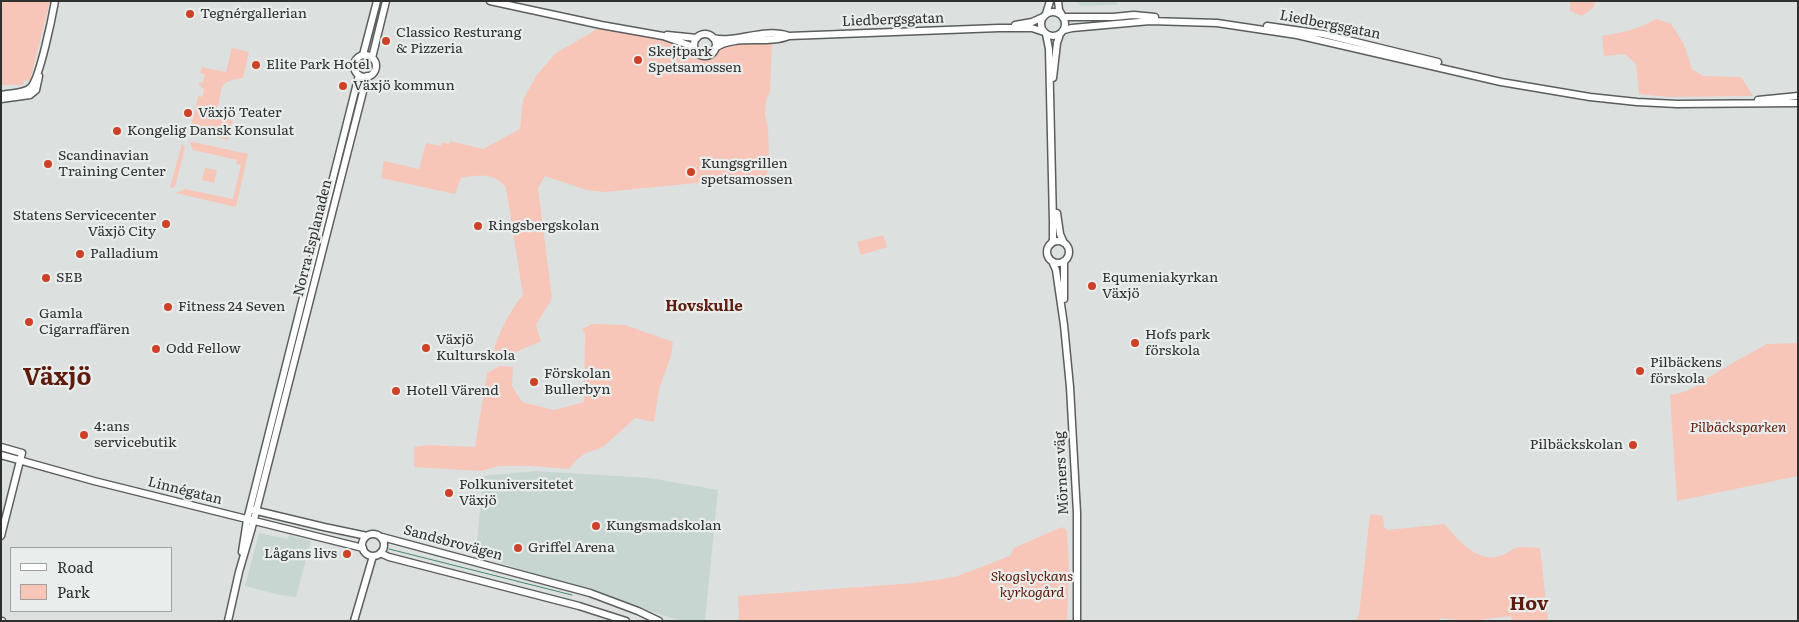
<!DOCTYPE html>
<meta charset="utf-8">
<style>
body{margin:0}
#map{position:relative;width:1799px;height:622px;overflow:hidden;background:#dce1df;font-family:Literata,serif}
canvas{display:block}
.frame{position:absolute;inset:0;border:2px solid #2f3131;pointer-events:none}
.legend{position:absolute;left:10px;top:547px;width:162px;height:65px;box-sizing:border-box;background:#e9eeec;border:1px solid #9fa2a1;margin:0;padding:6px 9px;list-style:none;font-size:15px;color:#2f3131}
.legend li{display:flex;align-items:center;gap:10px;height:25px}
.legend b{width:25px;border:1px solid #9fa2a1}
</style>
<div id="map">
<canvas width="1799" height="622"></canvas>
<div class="frame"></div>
<ul class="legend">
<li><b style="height:6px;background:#fff"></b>Road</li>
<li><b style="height:14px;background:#f8c5b9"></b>Park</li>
</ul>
</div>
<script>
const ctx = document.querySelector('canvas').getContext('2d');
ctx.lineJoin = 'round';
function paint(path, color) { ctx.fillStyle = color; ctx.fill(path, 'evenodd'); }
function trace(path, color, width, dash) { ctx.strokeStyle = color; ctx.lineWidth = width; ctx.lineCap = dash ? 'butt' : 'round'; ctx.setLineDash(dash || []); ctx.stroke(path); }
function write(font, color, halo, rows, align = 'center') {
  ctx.font = font + ' Literata,serif'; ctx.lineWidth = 4.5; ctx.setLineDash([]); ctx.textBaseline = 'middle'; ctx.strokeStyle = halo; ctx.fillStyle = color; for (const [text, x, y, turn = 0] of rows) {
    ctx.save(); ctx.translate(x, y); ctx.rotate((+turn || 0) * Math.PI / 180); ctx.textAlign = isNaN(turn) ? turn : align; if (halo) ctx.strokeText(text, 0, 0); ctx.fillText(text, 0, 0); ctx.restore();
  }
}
const built = new Path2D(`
 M1076 1H1117V5L1081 6Z
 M535 471 650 478 718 490 705 621H681L476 555 483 476Z
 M259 533 287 539 289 535 311 541 296 597 280 595 245 586Z`);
const green = new Path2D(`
 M1 1H50L30 80 24 81 23 85H1Z
 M1570 1H1596L1593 8 1582 16 1570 11Z
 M1656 19 1671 24 1684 44 1692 69 1703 76 1741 77 1753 96 1668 97 1639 94 1636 64 1625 54 1604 56 1602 36C1622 33 1639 29 1656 19Z
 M601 25 634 30 694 47 698 53 706 55 718 46 772 40 770 91 766 101 765 115 768 127 769 156 767 176 605 192 587 190 545 176 538 188 552 298 536 325 541 341 493 362C490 346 512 307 523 295L506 188C495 172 478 175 461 178L455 194 381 178 384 161 419 169 426 143 441 146 442 142 449 144 450 141 483 149 520 129 523 100 536 76 556 53 594 31Z
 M232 48 249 52 243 78C213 81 225 92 216 111L222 118 233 120 228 140 190 131 198 96 202 97 204 90 199 84V82L203 83 205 75 200 73 202 67 226 72Z
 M189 141 248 154 236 207 176 193 185 189 233 199 241 165 236 164 237 160 193 150Z
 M182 143 185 148 175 187 170 188Z
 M205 168 217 170 214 183 202 180Z
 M883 235 887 247 861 255 857 242Z
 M593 324 625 325 673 342 671 356 659 389 654 422 635 418 603 447 586 453 576 460 569 469 533 466H499L481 471 414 467V447L429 445 475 447 487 373 500 366 513 367 512 386 522 402 554 410 584 402 585 334 582 329Z
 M1798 343V476L1677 501 1670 395 1680 393 1691 389 1722 369 1767 344Z
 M1370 514 1383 516 1384 527 1388 530 1444 524C1459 540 1478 565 1502 555 1507 554 1512 549 1516 548 1523 546 1533 548 1540 548L1548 621H1512L1511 616 1469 621 1440 618V621H1355L1359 615Z
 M1062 527 1067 531 1069 569 1067 621H739L738 596 915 583 955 577 1010 556 1014 548Z`);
const stream = new Path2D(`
 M389 549 572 595`);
const secondary = new Path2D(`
 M490 1 601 25 663 36 694 47
 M1058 1 1059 10 1062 15
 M1041 24a12 12 0 1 1 24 0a12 12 0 1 1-24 0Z
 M1046 14 1050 1
 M1064 17H1113L1134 15 1155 17
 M1015 25 1032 22 1043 17
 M1267 26 1323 34 1438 62
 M1064 30 1072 28 1150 21 1217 23 1297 35 1501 82 1590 97 1637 102 1677 104 1798 103
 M1046 34 1049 49 1053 222V240L1051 244
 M694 45a11 11 0 1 1 22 0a11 11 0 1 1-22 0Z
 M667 35 697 38
 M713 38C735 44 763 27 789 36
 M715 48C735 34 767 45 789 36L999 28H1032L1044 32
 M363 55 377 1
 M354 66a11 11 0 1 1 22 0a11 11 0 1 1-22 0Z
 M372 58 386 1
 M1053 78 1057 43 1060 34
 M1 95C10 93 25 94 31 87 40 77 52 18 55 1
 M30 95 36 90 39 76
 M1 99 30 95
 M1758 100 1798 96
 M1057 213 1060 234 1064 243
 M1047 252a11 11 0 1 1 22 0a11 11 0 1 1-22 0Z
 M1052 261 1056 270 1064 325 1070 387 1077 513V621
 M1064 299V261
 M1 447 22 453 1 536
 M1 455 94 481 363 548
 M253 510 324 527 367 536
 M362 545a11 11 0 1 1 22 0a11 11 0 1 1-22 0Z
 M382 537 590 593 638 611 659 621
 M242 552 247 520 359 75
 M380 553 389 557 579 606 626 621
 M1 621H2
 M228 621 239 572 251 531 367 76
 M354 621 373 556`);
const markers = [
 [190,14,5,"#cd4226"],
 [386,41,5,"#cd4226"],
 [638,60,5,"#cd4226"],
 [256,65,5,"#cd4226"],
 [343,86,5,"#cd4226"],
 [188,113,5,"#cd4226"],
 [117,131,5,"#cd4226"],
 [48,164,5,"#cd4226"],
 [691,172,5,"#cd4226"],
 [166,224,5,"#cd4226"],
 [478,226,5,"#cd4226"],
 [80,254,5,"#cd4226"],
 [46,278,5,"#cd4226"],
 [1092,286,5,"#cd4226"],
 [168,307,5,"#cd4226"],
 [29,322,5,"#cd4226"],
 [1135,343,5,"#cd4226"],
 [426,348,5,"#cd4226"],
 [156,349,5,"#cd4226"],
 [1640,371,5,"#cd4226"],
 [534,382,5,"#cd4226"],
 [396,391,5,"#cd4226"],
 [84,435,5,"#cd4226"],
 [1633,445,5,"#cd4226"],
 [449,493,5,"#cd4226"],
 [596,526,5,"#cd4226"],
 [518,548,5,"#cd4226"],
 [347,554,5,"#cd4226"]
];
const poiNames = [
 ["Tegnérgallerian",200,14],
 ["Classico Resturang",396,33],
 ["& Pizzeria",396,49],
 ["Skejtpark",648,52],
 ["Spetsamossen",648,68],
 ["Elite Park Hotel",266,65],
 ["Växjö kommun",353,86],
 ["Växjö Teater",198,113],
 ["Kongelig Dansk Konsulat",127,131],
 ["Scandinavian",58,156],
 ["Training Center",58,172],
 ["Kungsgrillen",701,164],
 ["spetsamossen",701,180],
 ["Statens Servicecenter",156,216,"right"],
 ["Växjö City",156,232,"right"],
 ["Ringsbergskolan",488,226],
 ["Palladium",90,254],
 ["SEB",56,278],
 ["Equmeniakyrkan",1102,278],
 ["Växjö",1102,294],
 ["Fitness 24 Seven",178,307],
 ["Gamla",39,314],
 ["Cigarraffären",39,330],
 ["Hofs park",1145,335],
 ["förskola",1145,351],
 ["Växjö",436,340],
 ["Kulturskola",436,356],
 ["Odd Fellow",166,349],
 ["Pilbäckens",1650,363],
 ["förskola",1650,379],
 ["Förskolan",544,374],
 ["Bullerbyn",544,390],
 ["Hotell Värend",406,391],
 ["4:ans",94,427],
 ["servicebutik",94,443],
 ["Pilbäckskolan",1623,445,"right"],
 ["Folkuniversitetet",459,485],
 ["Växjö",459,501],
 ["Kungsmadskolan",606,526],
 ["Griffel Arena",528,548],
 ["Lågans livs",337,554,"right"]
];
const streetNames = [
 ["Liedbergsgatan",893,20,-2],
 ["Liedbergsgatan",1330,25,11],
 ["Norra Esplanaden",313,238,-76],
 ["Mörners väg",1062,473,-93],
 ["Linnégatan",185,491,14],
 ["Sandsbrovägen",453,543,15]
];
const parkNames = [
 ["Pilbäcksparken",1738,428],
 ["Skogslyckans",1032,577],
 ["kyrkogård",1032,593]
];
const neighbourhoodNames = [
 ["Hovskulle",704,307]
];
const districtNames = [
 ["Hov",1529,604]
];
const townNames = [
 ["Växjö",57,378]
];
paint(built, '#c8d6d2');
paint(green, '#f8c5b9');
trace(stream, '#418777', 1);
trace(secondary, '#5a5e5d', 9);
trace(secondary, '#fff', 6);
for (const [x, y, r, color] of markers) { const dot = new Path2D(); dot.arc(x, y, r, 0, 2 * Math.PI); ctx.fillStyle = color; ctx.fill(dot); trace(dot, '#e9eeec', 2); }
write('14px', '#2f3131', '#e9eeec', poiNames, 'left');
write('14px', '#2f3131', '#e9eeec', streetNames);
write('italic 14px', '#5d1809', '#e9eeec', parkNames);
write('bold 15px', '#5e1b0e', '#e9eeec', neighbourhoodNames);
write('bold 19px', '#5e1b0e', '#e9eeec', districtNames);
write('bold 24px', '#5e1b0e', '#e9eeec', townNames);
</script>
